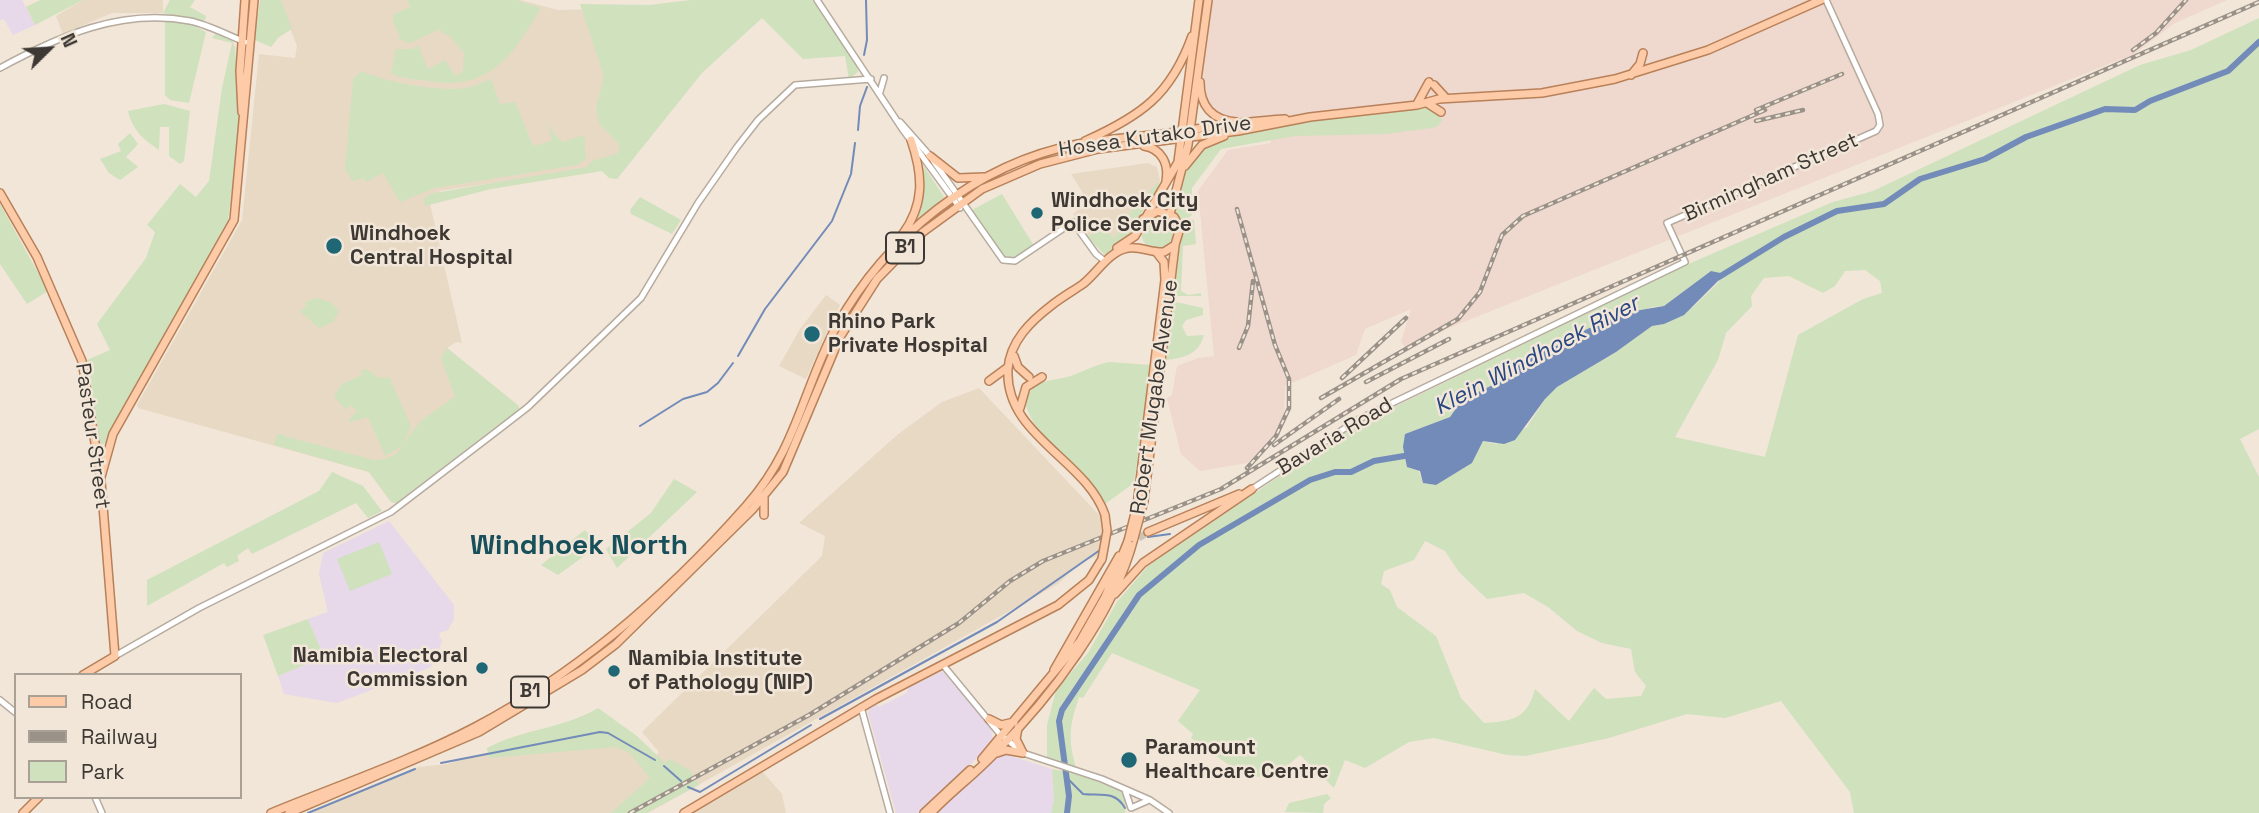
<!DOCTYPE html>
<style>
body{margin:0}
#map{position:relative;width:2259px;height:813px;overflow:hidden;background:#f1e6d8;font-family:"Space Grotesk",sans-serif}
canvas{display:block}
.legend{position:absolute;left:14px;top:673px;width:228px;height:126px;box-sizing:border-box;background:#f1e6d8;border:2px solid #a9a096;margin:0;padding:9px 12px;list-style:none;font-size:21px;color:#3d3833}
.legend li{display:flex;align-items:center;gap:14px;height:35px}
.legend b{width:35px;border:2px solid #a9a096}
.north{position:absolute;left:14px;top:14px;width:70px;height:70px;-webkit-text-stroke:5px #f1e6d8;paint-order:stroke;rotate:66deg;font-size:19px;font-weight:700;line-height:28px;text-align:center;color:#3d3833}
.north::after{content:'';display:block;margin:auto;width:24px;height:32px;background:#3d3833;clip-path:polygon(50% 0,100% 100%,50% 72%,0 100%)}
</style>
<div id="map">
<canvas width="2259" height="813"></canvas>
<ul class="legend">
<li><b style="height:9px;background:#fdcba8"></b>Road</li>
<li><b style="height:9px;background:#9a9288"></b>Railway</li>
<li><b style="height:19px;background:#cfe1bd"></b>Park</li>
</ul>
<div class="north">N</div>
</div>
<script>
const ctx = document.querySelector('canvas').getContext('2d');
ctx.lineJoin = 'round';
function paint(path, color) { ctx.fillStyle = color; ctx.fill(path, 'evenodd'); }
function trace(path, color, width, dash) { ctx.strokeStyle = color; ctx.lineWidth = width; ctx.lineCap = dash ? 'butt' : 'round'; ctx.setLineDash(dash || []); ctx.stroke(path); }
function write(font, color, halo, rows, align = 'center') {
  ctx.font = font + ' "Space Grotesk",sans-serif'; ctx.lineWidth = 5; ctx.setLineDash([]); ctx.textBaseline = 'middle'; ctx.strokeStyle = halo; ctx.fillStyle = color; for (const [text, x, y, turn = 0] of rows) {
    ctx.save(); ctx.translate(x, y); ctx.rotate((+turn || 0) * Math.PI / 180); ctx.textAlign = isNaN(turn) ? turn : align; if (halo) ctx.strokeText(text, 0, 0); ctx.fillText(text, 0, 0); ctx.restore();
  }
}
const built = new Path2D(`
 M83 0H163V13H112L63 34 56 16Z
 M279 0H520L558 10 618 9 625 151 600 167 439 191 441 200 430 204 462 343 456 342 447 348 519 406V409L396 503 391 502 369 472 138 408 137 405 242 220 259 54 295 58 297 46Z
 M1148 163 1157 167 1160 180 1128 216 1114 240 1104 225 1087 237 1073 214 1088 201 1071 174Z
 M826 295 840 305 806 379 779 366 800 329Z
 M979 388 1101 517 1103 532 1098 556 1081 562 1058 584 648 813H307L418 767 447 764 520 743 605 733 654 758 659 752 642 732 822 556 825 536 799 523 897 435 942 402Z
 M761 770 782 794 786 813H691Z`);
const industrial = new Path2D(`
 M1210 0H2227L2175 23 2134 54 1446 329 1406 349 1401 342 1411 309 1365 329 1356 355 1285 386 1284 415 1275 433 1254 457 1247 463 1200 471 1181 454 1167 398 1172 395 1177 366 1198 358 1214 356 1198 191 1228 150 1271 143 1269 116 1231 118 1214 110 1208 103 1200 60Z`);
const education = new Path2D(`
 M0 0H22L35 25 13 35 4 19 0 20Z
 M389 521 454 605V619L448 630 439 633 442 642 431 667 337 703 284 694 278 676 324 657 308 619 328 612 319 574 323 553Z
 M942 671 989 724 994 742 918 813H896L868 713 870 708 877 704 879 707 907 693 908 688Z
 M1004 754 1052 769 1054 800 1051 813H936L998 756Z`);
const green = new Path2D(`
 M40 0H83L35 25 26 7Z
 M170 0H195L190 7 206 16 205 20 201 22 163 13Z
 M260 0H281L292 29 279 37 271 47 255 40Z
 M407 0H516L541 8C513 55 489 92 428 81 416 79 401 79 391 73L396 49H413L418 45 428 69 445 60 456 76 463 71 464 53 449 35 442 33 440 29 410 43 398 39 400 37 393 22 394 14 410 7Z
 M691 0H812L857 64 858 72 849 79 845 56 803 59 762 18 702 73 617 179 609 178 602 171 491 189 425 206 424 197 434 193 587 167 592 161 619 153V144L599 124 596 109 604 76 580 4 649 5Z
 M2259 18V429L2240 439 2259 477V813H1854L1850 792 1781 701 1725 718 1687 714 1609 738 1526 756 1507 755 1434 738 1409 742 1365 768 1345 760 1334 788 1300 755 1288 765 1258 777 1233 768 1191 738 1193 734 1178 721 1200 690 1112 653 1083 698 1079 697C1069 727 1068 738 1076 768L1047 759V725L1056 690 1088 653 1117 602 1148 566 1347 430 1686 265 1833 202 1873 191 2140 65 2191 50ZM1865 270 1880 281 1882 293 1863 299 1798 335 1765 457 1675 437 1718 360 1726 333 1752 306 1751 296 1764 278 1789 276 1823 293 1835 286 1845 271ZM1711 271 1719 282 1693 307 1664 324 1652 326 1616 352 1557 387 1545 399 1527 427 1496 444 1483 441 1472 463 1436 485 1423 483 1405 434 1450 417 1462 400 1509 377 1517 364 1528 357 1557 345H1564L1583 331 1653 307 1664 306ZM1425 541 1445 551 1459 572 1487 599 1524 593 1548 607 1577 631 1602 643 1631 649 1635 672 1646 686 1641 696 1606 699 1594 688 1569 721 1535 689C1527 719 1513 721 1484 723L1461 698 1436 636 1397 607 1390 590 1381 584 1384 571 1414 560Z
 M165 21 193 25 206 32 189 103 170 100 165 95Z
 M216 33 232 40 235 47 240 129 228 220 106 443 100 445 87 360 110 350 97 324 146 258 155 232 147 225 180 184 196 197 209 181 222 88 232 43 212 38Z
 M361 71C386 82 438 92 465 88 474 87 483 82 491 79L500 104 513 102 516 104 533 146 552 141 548 123 554 134 563 142 584 135 586 159 577 165 435 188 400 202 383 173 366 182 364 178 353 181 345 169 353 79Z
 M164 104 190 111 184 161 180 164 169 156V127H160L159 150C143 139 133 131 128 111Z
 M1432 107 1442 120 1438 126 1432 128 1385 134 1295 136 1221 149 1192 188V215L1187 219 1194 220 1196 244 1183 246 1181 291 1188 295 1201 293V296H1177C1164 266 1196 237 1174 210L1186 168 1203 147 1221 139 1329 117Z
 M130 133 138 144 126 157 138 167 120 180 109 173 100 159 121 151 118 144Z
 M923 165 944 197 917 221 924 195Z
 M1160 180 1156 194 1138 218 1132 236 1105 255 1087 237 1104 225 1114 239 1131 211Z
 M1002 194 1034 246 1015 259 1004 258 973 214 972 210Z
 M640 197 681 220 672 234 631 214 630 210Z
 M0 204 48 291 27 304 0 264Z
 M1141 232a18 18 0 1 1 36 0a18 18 0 1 1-36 0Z
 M317 298 330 302 339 311 333 322 319 328 300 311 306 306 305 302Z
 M1176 302 1203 308V315L1186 320 1182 326 1187 336 1204 335C1199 354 1184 358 1166 360L1172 305Z
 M447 348 519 406V409L396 503 391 502 369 472 274 445 277 434 374 460C403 459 400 445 415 428 425 415 443 407 455 396L441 359Z
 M1109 362 1151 365 1134 483 1105 504C1087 466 1033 441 1025 402 1031 378 1052 382 1071 376 1084 371 1095 365 1109 362Z
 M366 369 379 378 389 377 411 426 403 445 385 456 368 417 350 422 348 420 357 411 351 405 346 410 334 396 342 384 362 375 361 371Z
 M332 472 363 486 382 511 368 518 356 503 252 554 248 548 237 556 239 561 227 567 224 563 147 606V580L319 491Z
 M674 479 697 492 617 568 606 549 651 513Z
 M585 530 598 546 558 575 541 565Z
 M379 542 392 574 350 591 337 559Z
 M308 619 324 657 278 676 263 635Z
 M598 708 637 736 665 763 670 759 691 771 699 785 646 813H611L650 778 630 753 616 747 489 758 487 748C522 729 563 729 598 708Z
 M1052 769C1075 774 1108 778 1126 795L1125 813H1051L1054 800Z
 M1327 794 1331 798 1324 804 1323 813 1285 812 1289 803Z`);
const water = new Path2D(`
 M1711 271 1725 274 1684 315 1664 324 1652 326 1616 352 1557 387 1545 399 1515 440 1504 444 1483 441 1472 463 1436 485 1423 483 1420 471 1407 467 1403 447 1405 434 1450 417 1462 400 1509 377 1516 364 1528 357 1552 346 1564 345 1583 331 1623 313 1664 306Z`);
const stream = new Path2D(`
 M864 55 867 40 866 0
 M858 130 860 106 867 87
 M738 356 765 309 832 221 851 174 855 143
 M640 426 683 399 707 392 718 383 733 363
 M1148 537 1170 534
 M820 719 997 622 1100 550
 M441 763 600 732 608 733 655 760
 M664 766 681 781
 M1067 778 1083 794C1100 796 1115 790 1125 808
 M688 787 700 792 811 725
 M308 813 415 769`);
const river = new Path2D(`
 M1719 277 1784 237 1837 211 1884 204 1920 179 1985 159 2026 137 2105 109 2135 110 2150 101 2228 71 2259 42
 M1067 813 1069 796 1059 721 1062 710 1139 595 1199 545 1310 480 1335 472H1351L1374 461 1410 455`);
const majorTunnel = new Path2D(`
 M1130 544 1148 532`);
const minor = new Path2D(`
 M817 0 903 130 960 208
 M0 68C59 36 121 8 190 21 209 25 227 35 245 42
 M880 92 884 78
 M900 122 930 156 1003 260 1015 261 1073 222 1096 254 1106 262
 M1252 489 1359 419 1685 262 1667 223 1876 131 1880 125 1878 114 1826 0
 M115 656 199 608 391 512 497 431 528 407 641 298 698 203 737 147 758 120 795 85 871 79
 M943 665 999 733 1023 753 1102 779 1150 800 1169 813
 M0 700 16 713
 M861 707 890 813
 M1125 790 1131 808 1147 801
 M95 797 102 813`);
const major = new Path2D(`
 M1631 75 1640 64 1643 53
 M1200 82C1200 106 1212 120 1236 122
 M1434 85 1445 97
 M1427 103 1441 112
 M1417 104 1429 82
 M242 112 240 71 245 0
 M1085 141C1141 116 1171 95 1192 36
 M1144 146C1162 149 1169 164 1166 181
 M930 156 958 178 984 177
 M1185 166 1202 145 1224 136
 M0 193 37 257 82 361 101 481 115 656 83 675
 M1170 214 1188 145 1208 0
 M902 235C925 204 923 175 911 140
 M1117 248 1135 236 1178 162 1199 0
 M1014 356 1018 367 1029 377
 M989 381 1008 367
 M1020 408 1026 387 1042 377
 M101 477 113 434 234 220 254 0
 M1144 501 1175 246
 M1137 505 1165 280 1164 262 1157 253
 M764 515V497
 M1105 515C1086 459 1004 435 1008 369 1010 341 1031 321 1052 305 1062 297 1073 291 1083 284 1097 273 1109 251 1128 248 1141 246 1151 253 1164 252L1175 245 1180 228 1174 217 1158 211 1143 219
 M1148 532 1239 494
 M1115 594 1143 563 1252 489
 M1054 670 1119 556
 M989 719 1001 725 1014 722
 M1018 728 1016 739 1023 753
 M997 753 1006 750 1023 753
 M982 759 1080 641 1105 597 1128 541
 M23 813 39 797
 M271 813C339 785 410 761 475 727 579 672 669 593 746 506 797 449 802 391 836 327 886 237 975 164 1078 144 1105 139 1134 137 1162 134 1203 128 1244 121 1285 119
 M289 813 479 732 582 670 616 644 752 510 783 472 840 337 877 279 923 232 982 189 1040 164 1098 149 1238 131 1310 117 1417 105 1439 99 1542 93 1615 79 1708 50 1821 0
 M684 813 876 699 1058 605 1089 580 1102 559
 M924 813 970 770
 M931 813C951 792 974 775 994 754 1050 698 1114 615 1134 538`);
const rail = new Path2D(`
 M2133 50 2156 33 2186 0
 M1756 110 1842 74
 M1756 121 1803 110
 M1237 209 1275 345 1289 379V408L1276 436 1247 468
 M1239 348 1248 326 1253 281
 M1342 378 1406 318
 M1366 382 1449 339
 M1321 398 1458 319 1480 292 1502 235 1523 216 1765 110
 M1274 445 1339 399
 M630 813 809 715 959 623 1010 581 1043 561 1221 489 1401 379 2259 2`);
const majorBridge = new Path2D(`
 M1134 538 1144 501
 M1128 541 1137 505
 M1102 559 1107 531 1105 515`);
const markers = [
 [1037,213,7,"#206776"],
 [334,246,9,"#206776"],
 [812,334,9,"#206776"],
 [482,668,7,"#206776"],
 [614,671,7,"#206776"],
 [1129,760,9,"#206776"]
];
const shields = [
 [905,248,38],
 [530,692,38]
];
const shieldNames = [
 ["B1",905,248],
 ["B1",530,692]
];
const streetNames = [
 ["Hosea Kutako Drive",1155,137,-8],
 ["Birmingham Street",1771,178,-24],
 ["Robert Mugabe Avenue",1155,397,-82],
 ["Pasteur Street",92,436,82],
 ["Bavaria Road",1335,437,-31]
];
const poiNames = [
 ["Windhoek City",1051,201],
 ["Police Service",1051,225],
 ["Windhoek",350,234],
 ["Central Hospital",350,258],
 ["Rhino Park",828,322],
 ["Private Hospital",828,346],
 ["Namibia Electoral",468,656,"right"],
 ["Commission",468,680,"right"],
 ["Namibia Institute",628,659],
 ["of Pathology (NIP)",628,683],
 ["Paramount",1145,748],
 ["Healthcare Centre",1145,772]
];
const waterNames = [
 ["Klein Windhoek River",1537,356,-28]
];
const districtNames = [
 ["Windhoek North",579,546]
];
paint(built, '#e8d9c5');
paint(industrial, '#efd8cd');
paint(education, '#e7d8ea');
paint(green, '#cfe1bd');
paint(water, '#738bb8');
trace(stream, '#738bb8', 2);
trace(river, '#738bb8', 6);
trace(majorTunnel, '#cdc3b7', 7, [7, 3.5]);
trace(minor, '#b6ab9e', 8);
trace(major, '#b88159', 10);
trace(minor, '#fff', 5);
trace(major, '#fdcba8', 7);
trace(rail, '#9a9288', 4.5);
trace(rail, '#f1e6d8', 2, [5]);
trace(majorBridge, '#b88159', 10, []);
trace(majorBridge, '#fdcba8', 7);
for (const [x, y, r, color] of markers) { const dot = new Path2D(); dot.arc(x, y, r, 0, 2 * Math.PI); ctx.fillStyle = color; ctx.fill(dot); trace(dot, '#f1e6d8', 2.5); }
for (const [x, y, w] of shields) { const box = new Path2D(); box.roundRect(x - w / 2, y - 15.5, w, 31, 5); ctx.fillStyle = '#f1e6d8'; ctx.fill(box); trace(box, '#3d3833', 2); }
write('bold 19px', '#3d3833', null, shieldNames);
write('21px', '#3d3833', '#f1e6d8', streetNames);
write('bold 21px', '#3d3833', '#f1e6d8', poiNames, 'left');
write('italic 23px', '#294781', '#f1e6d8', waterNames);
write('bold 28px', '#17505b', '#f1e6d8', districtNames);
</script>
